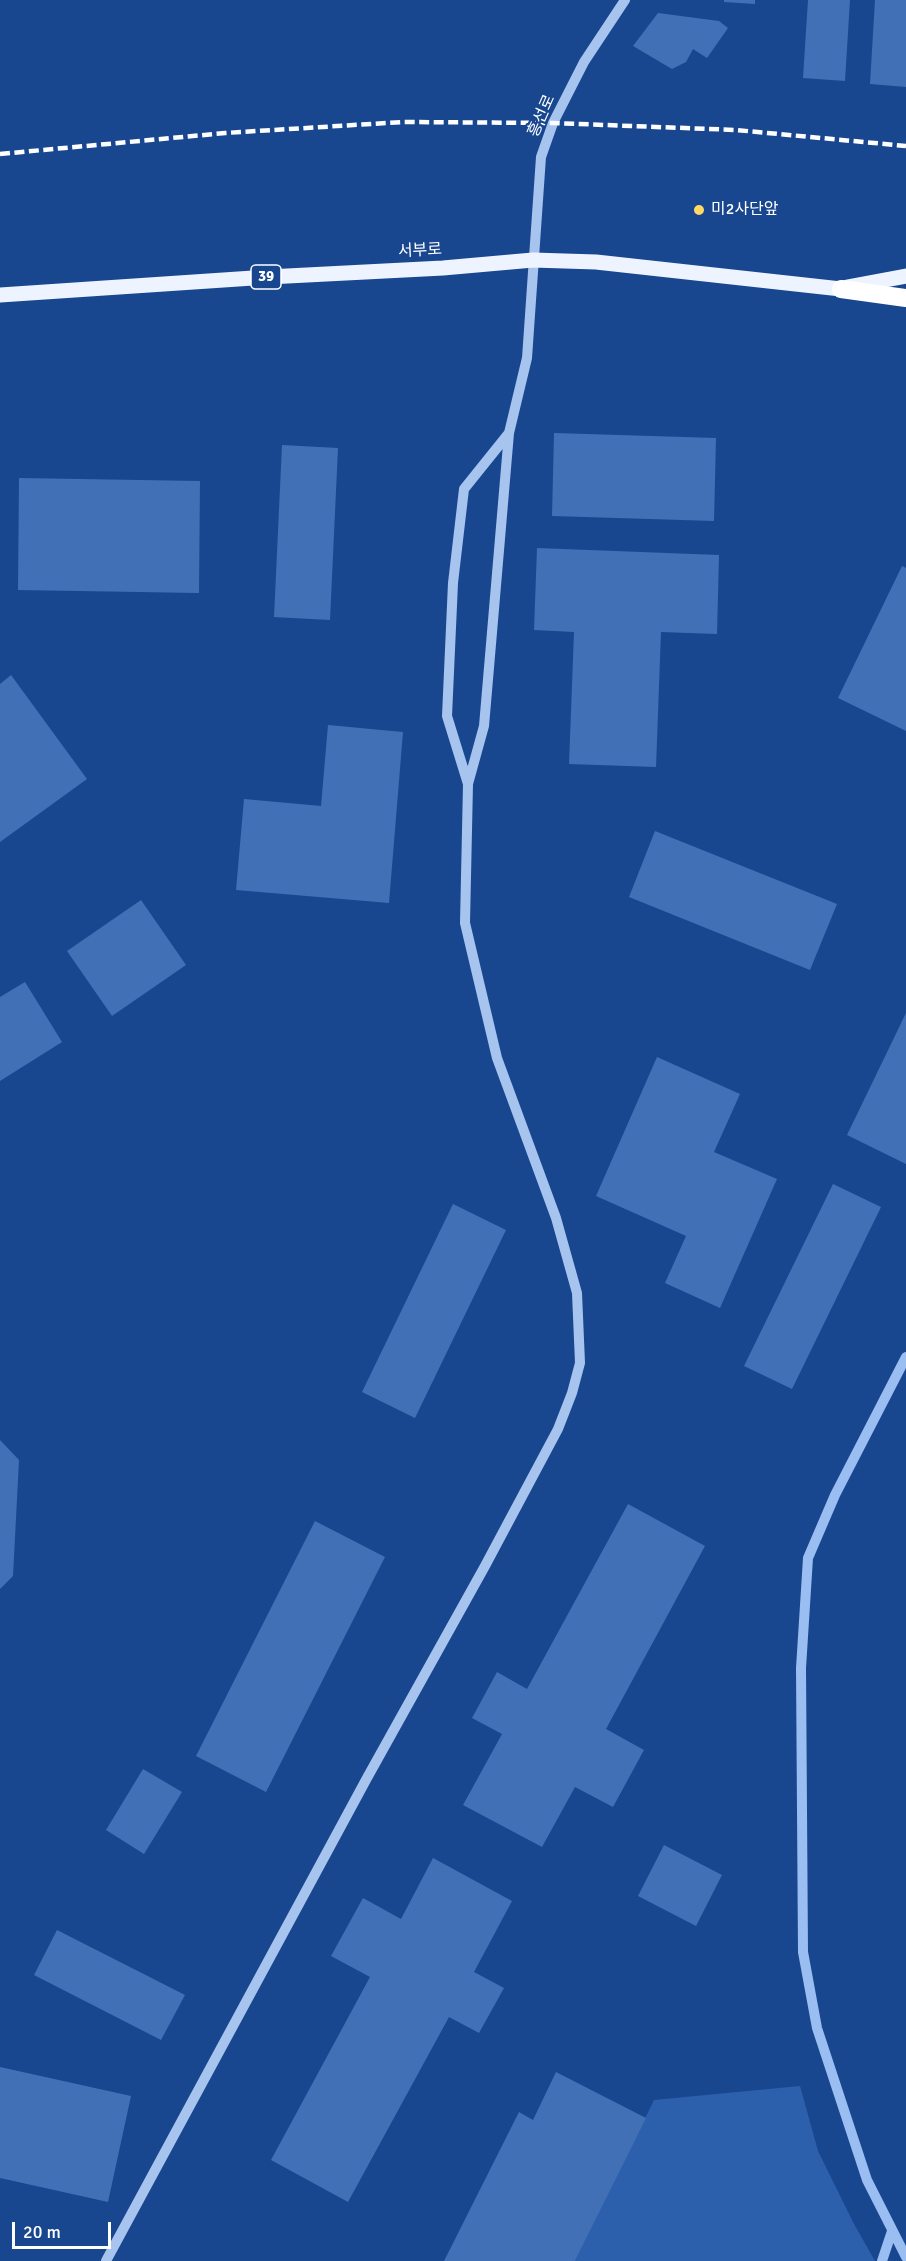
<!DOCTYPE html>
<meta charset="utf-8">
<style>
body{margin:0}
#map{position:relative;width:906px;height:2261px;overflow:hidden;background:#19478f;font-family:Signika,sans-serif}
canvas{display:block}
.scale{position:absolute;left:12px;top:2222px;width:99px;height:27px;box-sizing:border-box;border:3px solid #fff;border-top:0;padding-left:8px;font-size:18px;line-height:21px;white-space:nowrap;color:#fff;-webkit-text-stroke:4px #19478f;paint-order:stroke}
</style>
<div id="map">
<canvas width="906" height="2261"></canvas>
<div class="scale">20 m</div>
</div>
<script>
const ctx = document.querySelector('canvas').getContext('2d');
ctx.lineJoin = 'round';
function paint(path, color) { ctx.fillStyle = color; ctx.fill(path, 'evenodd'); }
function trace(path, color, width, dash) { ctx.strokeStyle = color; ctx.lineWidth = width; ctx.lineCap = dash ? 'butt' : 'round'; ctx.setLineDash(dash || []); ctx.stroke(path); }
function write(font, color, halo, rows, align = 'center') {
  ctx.font = font + ' Signika,"Noto Sans KR",sans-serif'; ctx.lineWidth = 4.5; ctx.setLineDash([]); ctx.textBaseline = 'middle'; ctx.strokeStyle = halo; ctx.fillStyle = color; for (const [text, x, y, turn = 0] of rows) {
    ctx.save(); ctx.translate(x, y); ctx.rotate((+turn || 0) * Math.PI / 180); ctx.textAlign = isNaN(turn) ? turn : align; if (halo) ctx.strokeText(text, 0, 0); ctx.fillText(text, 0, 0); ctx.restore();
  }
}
const green = new Path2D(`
 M800 2086 818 2151 854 2224 875 2261H575L654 2100Z`);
const stream = new Path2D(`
 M906 1357 835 1495 808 1558 801 1668 803 1952 817 2028 867 2180 906 2257
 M882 2261 892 2231`);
const building = new Path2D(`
 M724 0H755V4L724 2Z
 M808 0H850L845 81 803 78Z
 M875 0H906V87L870 84Z
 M658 13 719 21 728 28 707 58 693 49 686 62 672 69 633 46Z
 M554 433 716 438 714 521 552 516Z
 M282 445 338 448 330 620 274 617Z
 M19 478 200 481 199 593 18 590Z
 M537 548 719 555 717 634 661 632 656 767 569 764 574 632 534 630Z
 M902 566 906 568V731L838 698Z
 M11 675 87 779 0 842V684Z
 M328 725 403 732 389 903 236 890 244 799 321 806Z
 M655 831 837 904 810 970 629 897Z
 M141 900 186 965 112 1016 67 951Z
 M25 982 62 1042 0 1081V997Z
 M906 1013V1164L847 1135Z
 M657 1057 740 1094 714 1152 777 1179 720 1308 665 1283 686 1236 596 1196Z
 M833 1184 881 1207 792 1389 744 1366Z
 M453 1204 506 1230 415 1418 362 1392Z
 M0 1440 19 1460 13 1576 0 1589Z
 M628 1504 705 1546 606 1729 644 1750 613 1807 575 1787 542 1847 463 1805 502 1734 472 1718 497 1672 527 1689Z
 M315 1521 385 1557 266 1792 196 1756Z
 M143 1769 182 1792 144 1854 106 1830Z
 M664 1845 722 1875 696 1926 638 1896Z
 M433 1858 512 1901 474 1972 504 1988 479 2033 449 2017 348 2202 271 2160 370 1977 331 1956 363 1898 401 1919Z
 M57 1930 185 1995 161 2040 34 1975Z
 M0 2067 131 2096 108 2202 0 2178Z
 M556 2072 646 2118 575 2261H444L519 2112 533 2120Z`);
const minor = new Path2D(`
 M509 433 464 489 453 583 447 716 468 784 484 726 509 433 527 358 541 157 553 123 584 62 625 0
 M106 2261 367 1778 485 1566 558 1429 572 1393 580 1363 577 1293 556 1218 497 1058 465 923 468 784`);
const major = new Path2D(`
 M847 287 906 276
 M0 295 268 277 443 268 533 260 596 262 841 289 851 291`);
const highway = new Path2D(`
 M841 289 906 298`);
const rail = new Path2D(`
 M0 154 225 133 403 122 553 123 736 130 906 146`);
const markers = [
 [699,210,6,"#ffd964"]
];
const shields = [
 [266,277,30]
];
const shieldNames = [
 ["39",266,277]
];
const streetNames = [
 ["흥선로",542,116,-66],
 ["서부로",420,251,-3]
];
const poiNames = [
 ["미2사단앞",711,210]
];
paint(green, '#2c60ad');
trace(stream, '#9abef1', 10);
paint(building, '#4270b7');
trace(minor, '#a7c4ef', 10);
trace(major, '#eef4ff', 15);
trace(highway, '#fff', 18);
trace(rail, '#fff', 4.5, [10, 4.5]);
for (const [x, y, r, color] of markers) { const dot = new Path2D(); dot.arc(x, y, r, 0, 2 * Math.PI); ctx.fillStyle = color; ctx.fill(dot); trace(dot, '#19478f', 2); }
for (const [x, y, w] of shields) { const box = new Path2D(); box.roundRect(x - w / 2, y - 12, w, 24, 4.5); ctx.fillStyle = '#19478f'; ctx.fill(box); trace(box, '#fff', 1.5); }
write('bold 15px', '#fff', null, shieldNames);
write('16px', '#fff', '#19478f', streetNames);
write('16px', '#fff', '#19478f', poiNames, 'left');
</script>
